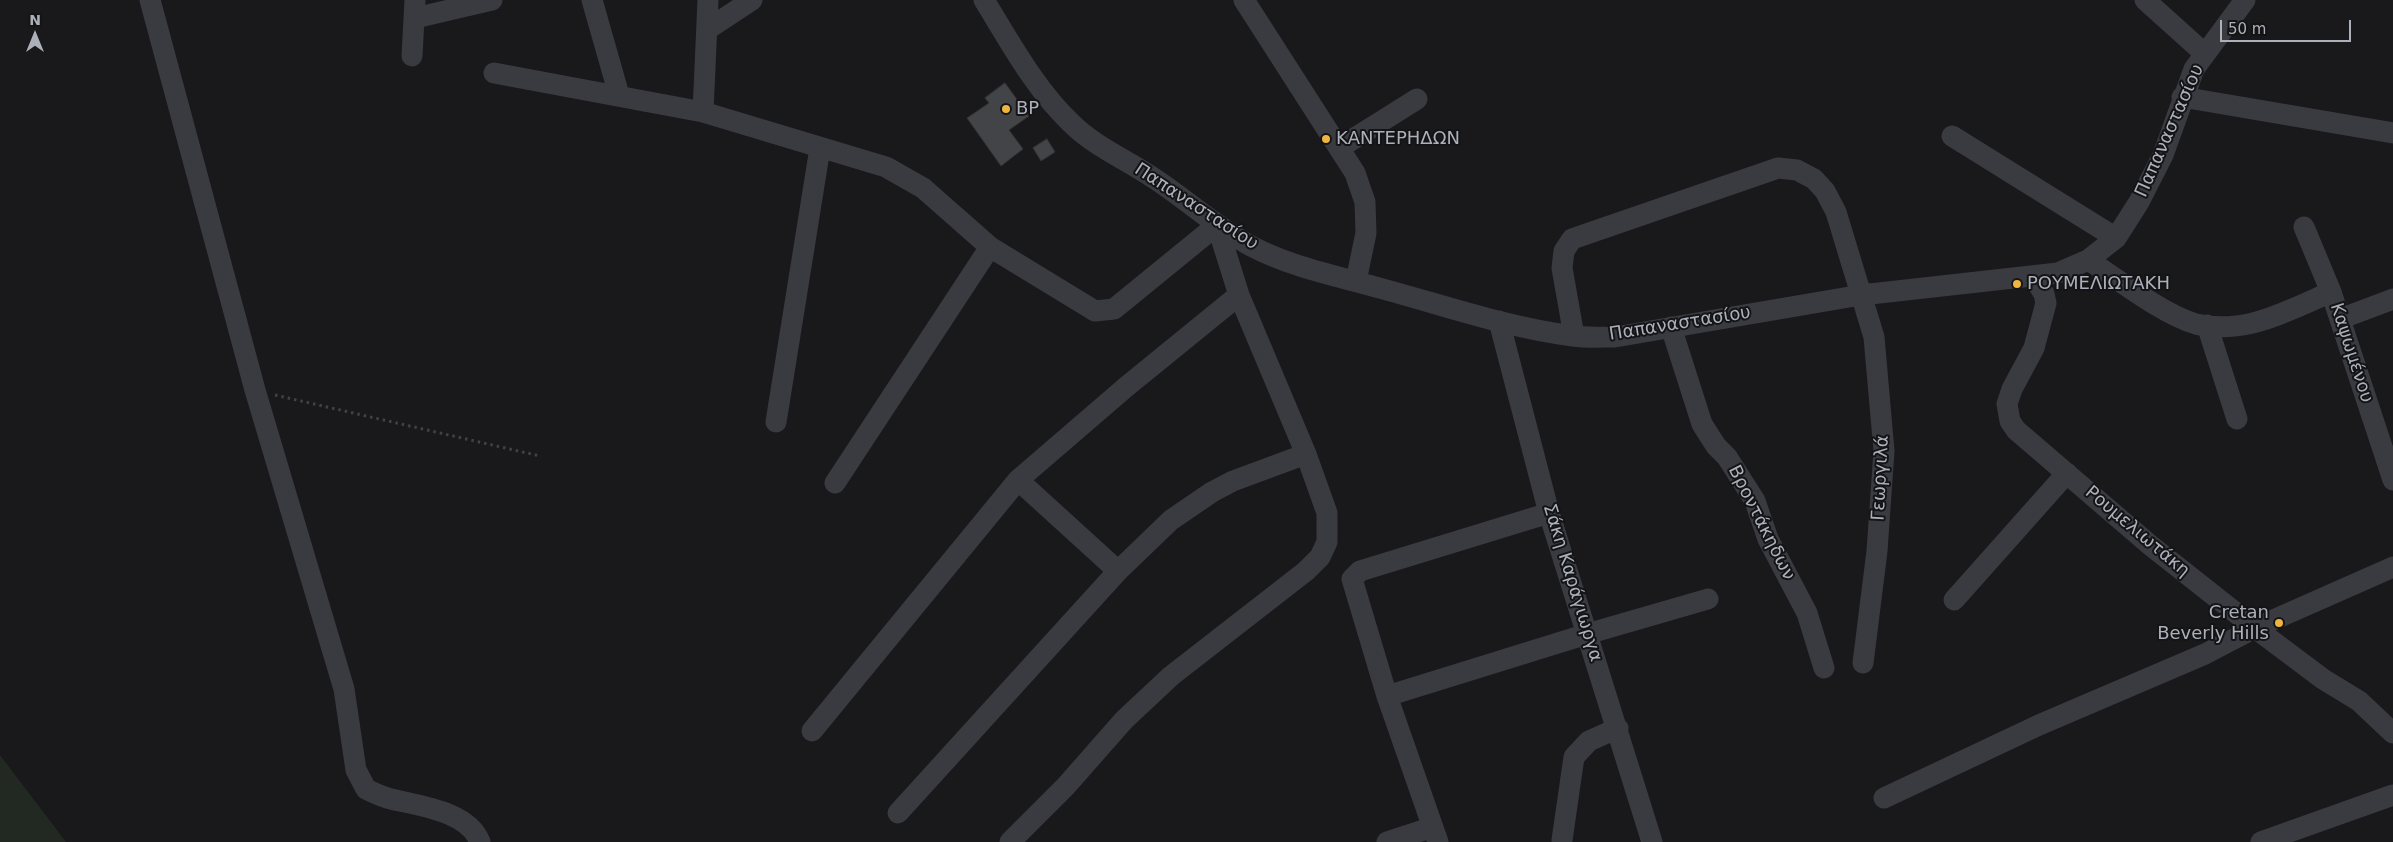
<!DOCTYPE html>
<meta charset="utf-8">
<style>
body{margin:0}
#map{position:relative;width:2393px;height:842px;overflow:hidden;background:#19191b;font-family:"DejaVu Sans",sans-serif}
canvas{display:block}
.north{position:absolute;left:10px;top:10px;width:50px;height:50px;-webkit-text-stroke:4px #141416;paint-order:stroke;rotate:0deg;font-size:14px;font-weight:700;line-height:20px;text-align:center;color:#acb0ba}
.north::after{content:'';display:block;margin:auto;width:18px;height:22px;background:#acb0ba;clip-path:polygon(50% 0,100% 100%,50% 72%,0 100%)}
.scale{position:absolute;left:2220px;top:20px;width:131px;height:22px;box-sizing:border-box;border:2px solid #acb0ba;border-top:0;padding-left:6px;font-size:15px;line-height:18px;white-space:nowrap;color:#acb0ba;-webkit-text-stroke:4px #141416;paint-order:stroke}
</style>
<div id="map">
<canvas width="2393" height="842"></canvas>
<div class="north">N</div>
<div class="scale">50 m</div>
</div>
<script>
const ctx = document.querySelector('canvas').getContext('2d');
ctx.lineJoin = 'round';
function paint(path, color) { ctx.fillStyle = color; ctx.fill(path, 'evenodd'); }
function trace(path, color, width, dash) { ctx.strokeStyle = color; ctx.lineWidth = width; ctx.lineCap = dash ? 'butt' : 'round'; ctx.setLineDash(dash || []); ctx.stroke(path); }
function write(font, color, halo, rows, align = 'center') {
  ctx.font = font + ' "DejaVu Sans",sans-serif'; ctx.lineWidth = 4; ctx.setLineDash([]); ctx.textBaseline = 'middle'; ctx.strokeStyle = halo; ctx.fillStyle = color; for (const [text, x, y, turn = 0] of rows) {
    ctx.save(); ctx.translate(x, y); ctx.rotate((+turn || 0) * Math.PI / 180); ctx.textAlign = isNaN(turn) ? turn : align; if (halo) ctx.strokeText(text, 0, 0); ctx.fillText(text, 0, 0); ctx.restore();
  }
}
const green = new Path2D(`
 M0 755 66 842H0Z`);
const building = new Path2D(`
 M1005 83 1029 116 1009 130 1023 149 1001 166 967 118 989 103 985 98Z
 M1047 139 1055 152 1041 161 1033 148Z`);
const path = new Path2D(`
 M275 395 540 456`);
const minor = new Path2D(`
 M150 0 255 390 344 689 356 770 366 789C374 793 383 797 391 799 419 806 468 811 480 842
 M592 0 619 95
 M984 0C1010 42 1035 89 1071 123 1094 146 1125 159 1152 177 1186 199 1216 227 1251 246 1293 268 1338 276 1383 289 1446 306 1509 328 1573 336 1587 338 1601 337 1615 337L1861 295 2058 273 2088 260 2116 238 2139 202 2163 155 2194 69 2245 0
 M1244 0 1355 173 1365 202 1366 233 1356 281
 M2145 0 2205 54
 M415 18 492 0
 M708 29 752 0
 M412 56 415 0
 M494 73 703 112 886 167 923 188 990 247 1095 311 1114 309 1217 225 1239 295 1306 454 1327 513V542L1320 557 1306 571 1171 676 1124 720 1066 786 1010 842
 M2182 97 2393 133
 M703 112 708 0
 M1952 136 2116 238
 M1339 148 1417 99
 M2304 227 2331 292 2393 480
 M2088 260C2118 279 2162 314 2196 324 2216 329 2241 327 2260 321 2284 314 2308 302 2331 292
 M2033 276 2044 294 2046 303 2034 348 2012 389 2007 404 2010 421 2016 430 2150 545 2255 628 2323 679 2359 701 2393 733
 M2340 319 2393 299
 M1499 321 1549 513 1652 842
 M2207 325 2237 419
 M1671 327 1702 424 1716 446 1727 457 1755 501 1768 539 1807 613 1824 668
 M1574 336 1562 268 1564 251 1572 239 1778 168 1797 170 1814 179 1825 191 1836 212 1874 337 1884 451 1877 551 1863 663
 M776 422 820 148
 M1018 480 1118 571
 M835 483 990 247
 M1954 600 2067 473
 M1387 696 1587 634 1708 599
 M812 731 1018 480 1126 387 1239 295
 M1884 798 2039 725 2205 654 2255 628 2393 567
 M898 813 1118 571 1171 520 1212 492 1233 481 1306 454
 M1562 840 1574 757 1589 741 1618 728
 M1387 842 1433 827
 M1438 842 1387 696 1352 579 1360 571 1549 513
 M2261 842 2393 795`);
const markers = [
 [1006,109,5,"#eeb63e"],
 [1326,139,5,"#eeb63e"],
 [2017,284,5,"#eeb63e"],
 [2279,623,5,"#eeb63e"]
];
const poiNames = [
 ["BP",1016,109],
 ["ΚΑΝΤΕΡΗΔΩΝ",1336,139],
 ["ΡΟΥΜΕΛΙΩΤΑΚΗ",2027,284],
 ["Cretan",2269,613,"right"],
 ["Beverly Hills",2269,634,"right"]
];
const streetNames = [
 ["Παπαναστασίου",2170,131,-66],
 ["Παπαναστασίου",1196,207,33],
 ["Παπαναστασίου",1680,324,-9],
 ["Καψωμένου",2351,353,72],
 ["Γεωργιλά",1881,478,-87],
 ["Βροντάκηδων",1761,523,63],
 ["Ρουμελιωτάκη",2137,532,40],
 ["Σάκη Καράγιωργα",1572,583,73]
];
paint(green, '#212922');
paint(building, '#434448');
trace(building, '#333337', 1);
trace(path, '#404247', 3, [2.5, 4]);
trace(minor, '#3a3b40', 21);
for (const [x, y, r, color] of markers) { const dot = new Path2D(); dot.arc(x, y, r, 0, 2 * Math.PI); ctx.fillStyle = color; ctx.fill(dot); trace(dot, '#141416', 2); }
write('18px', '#acb0ba', '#141416', poiNames, 'left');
write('18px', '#acb0ba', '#141416', streetNames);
</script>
